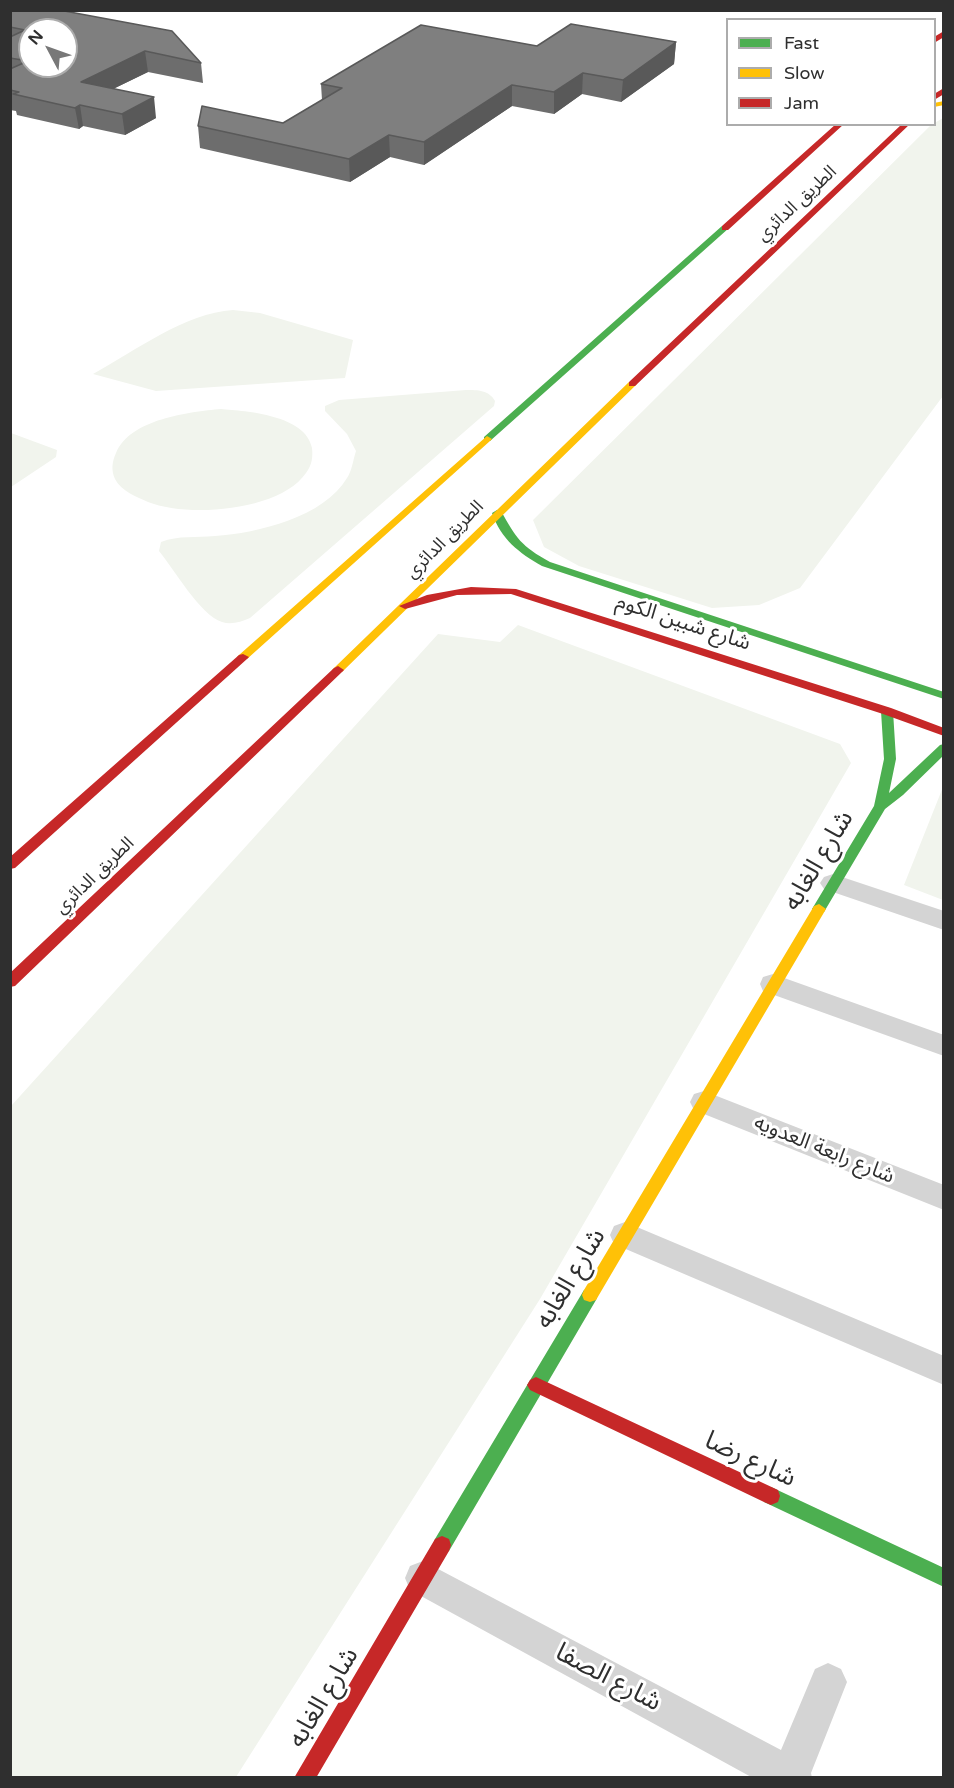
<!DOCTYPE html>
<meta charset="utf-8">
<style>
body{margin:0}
#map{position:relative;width:954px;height:1788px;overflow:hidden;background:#fff;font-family:"Varela Round",sans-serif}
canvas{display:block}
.frame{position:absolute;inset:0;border:12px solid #2f2f2f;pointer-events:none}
.legend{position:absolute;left:726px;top:18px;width:210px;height:108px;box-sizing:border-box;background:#fff;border:2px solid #acacac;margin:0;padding:8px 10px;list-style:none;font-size:18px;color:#2f2f2f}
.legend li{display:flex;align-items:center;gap:12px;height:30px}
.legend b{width:30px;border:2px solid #acacac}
.north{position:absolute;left:18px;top:18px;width:60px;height:60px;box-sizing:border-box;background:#fff;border:2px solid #acacac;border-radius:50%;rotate:311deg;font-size:16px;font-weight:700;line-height:24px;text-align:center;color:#2f2f2f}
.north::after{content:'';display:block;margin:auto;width:21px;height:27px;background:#787878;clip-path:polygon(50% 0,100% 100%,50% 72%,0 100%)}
</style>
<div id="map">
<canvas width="954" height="1788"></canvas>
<div class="frame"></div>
<ul class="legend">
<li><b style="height:8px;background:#4caf50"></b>Fast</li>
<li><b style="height:8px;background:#ffc107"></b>Slow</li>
<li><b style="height:8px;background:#c62828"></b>Jam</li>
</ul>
<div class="north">N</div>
</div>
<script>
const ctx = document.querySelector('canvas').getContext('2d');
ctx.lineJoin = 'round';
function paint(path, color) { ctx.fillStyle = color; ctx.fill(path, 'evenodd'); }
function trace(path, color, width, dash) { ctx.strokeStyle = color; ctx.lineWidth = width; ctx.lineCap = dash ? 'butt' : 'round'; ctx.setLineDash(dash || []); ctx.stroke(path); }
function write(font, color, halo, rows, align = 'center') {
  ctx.font = font + ' "Varela Round","Noto Sans Arabic",sans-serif'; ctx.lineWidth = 6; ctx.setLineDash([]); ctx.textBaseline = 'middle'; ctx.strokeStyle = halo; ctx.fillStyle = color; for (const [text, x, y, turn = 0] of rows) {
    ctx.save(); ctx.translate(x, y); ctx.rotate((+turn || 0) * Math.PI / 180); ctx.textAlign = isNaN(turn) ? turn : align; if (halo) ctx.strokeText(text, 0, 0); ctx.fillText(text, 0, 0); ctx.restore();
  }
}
const green = new Path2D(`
 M943 118V396L800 588 759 605 712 608 579 566 544 547 533 520 931 125Z
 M233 310 260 313 353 340 345 378 156 391 93 374C135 351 185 313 233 310Z
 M466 390C478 390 489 390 495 401L494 406 250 618C241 622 231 625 222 622 200 615 174 569 159 551L161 542C179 535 196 538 215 536 258 533 324 517 347 478 352 471 353 460 356 451L347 434 325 411V406L339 400Z
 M221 409C246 411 306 415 312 448 313 457 312 465 306 473 280 511 188 518 148 502 137 497 121 491 115 479 111 470 112 462 116 453 130 419 189 412 221 409Z
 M11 433 57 450 56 457 11 487Z
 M518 625 840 744 851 763 540 1299 236 1777H11V1106L438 634 500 642Z
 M943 787V900L904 885Z`);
const street = new Path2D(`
 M833 874 944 911V930L824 889 820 883 824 877Z
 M773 974 944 1035V1056L763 991 760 984 763 977Z
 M704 1091 944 1185V1210L694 1110 690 1102 694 1094Z
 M625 1222 944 1356V1385L614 1244 610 1235 614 1226Z
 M423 1561 781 1750 815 1669 828 1663 841 1669 847 1682 811 1773 812 1778H753L410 1590 405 1578 410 1566Z`);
const fast = new Path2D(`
 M722 226 729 228 490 441H484V437Z
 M497 510 501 511C516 538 521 546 550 562L944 692V699L542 566C519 553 501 539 492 513Z
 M887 707 893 711 896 759 889 793 940 745 944 744V755L903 795 885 809 824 912H814L812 909 874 806 884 759 881 711Z
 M590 1288 596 1290 598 1295 596 1300 449 1551 442 1554 435 1551 433 1545 435 1539 584 1290Z
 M771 1487 944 1568V1587L764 1502 762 1496 764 1490Z`);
const slow = new Path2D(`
 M944 101V105L934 107V103Z
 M629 382 637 384 342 672H334L332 670 334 668Z
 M487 436 492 439 490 441 247 659H239L237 657 239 655Z
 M819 904 826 909 596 1300 590 1302 584 1300 582 1295 584 1290 814 906Z`);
const jam = new Path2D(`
 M944 31V37L934 43V37Z
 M944 88V94L934 100V94Z
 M836 124H844L728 230H722V226Z
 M902 124H910L635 386H629V382Z
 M471 587 516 589 891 708 944 728V736L883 714 511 594 457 595 405 609 399 606 427 595Z
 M243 654 249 657 247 659 15 868 10 869V857L239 655Z
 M338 666 344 670 342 672 15 986 10 987V973L334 668Z
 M536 1377 778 1490 780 1496 778 1502 771 1505 764 1502 530 1390 527 1385 530 1380Z
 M442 1536 449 1539 451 1545 449 1551 316 1778H294L435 1539Z`);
const wall = new Path2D(`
 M10 11 201 63 203 83 148 72 113 89 156 118 125 135 83 126 79 129 17 115 16 111 10 110Z
 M676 42 674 64 621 102 582 94 554 114 512 106 424 165 390 157 350 182 200 148 198 126 283 123 322 100 321 84 537 46Z`);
const shadedWall = new Path2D(`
 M676 42 674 64 621 102 623 80Z
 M145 51 148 72 84 103 81 82Z
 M583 73 582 94 554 114V92Z
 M512 85V106L424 165V142Z
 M154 97 156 118 125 135 122 114Z
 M80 105 83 126 79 129 75 108Z
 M389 135 390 157 350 182 349 159Z`);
const building = new Path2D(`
 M11 10H59L172 31 201 63 145 51 81 82 154 97 122 114 80 105 75 108 13 94 19 92 10 90V69L28 61 10 58V37L25 30 10 27ZM30 30H66V66H30Z
 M571 24 676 42 623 80 583 73 554 92 512 85 424 142 389 135 349 159 198 126 202 106 283 123 342 88 321 84 421 25 537 46Z`);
const farStreetnames = [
 ["الطريق الدائري",797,204,-43],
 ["الطريق الدائري",445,540,-45],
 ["الطريق الدائري",95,876,-44]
];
const streetNames = [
 ["شارع شبين الكوم",683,623,18],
 ["شارع رابعة العدويه",824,1150,22]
];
const nearStreetnames = [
 ["شارع الغابه",819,861,-59],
 ["شارع الغابه",571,1279,-59],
 ["شارع رضا",750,1460,25],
 ["شارع الصفا",608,1678,28],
 ["شارع الغابه",324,1698,-59]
];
paint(green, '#f1f4ed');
paint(street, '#d4d4d4');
paint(fast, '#4caf50');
paint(slow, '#ffc107');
paint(jam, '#c62828');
paint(wall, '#6d6d6d');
paint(shadedWall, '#595959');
paint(building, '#7f7f7f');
trace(building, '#595959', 1.5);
write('18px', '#2f2f2f', '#fff', farStreetnames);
write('21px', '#2f2f2f', '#fff', streetNames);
write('26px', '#2f2f2f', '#fff', nearStreetnames);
</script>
